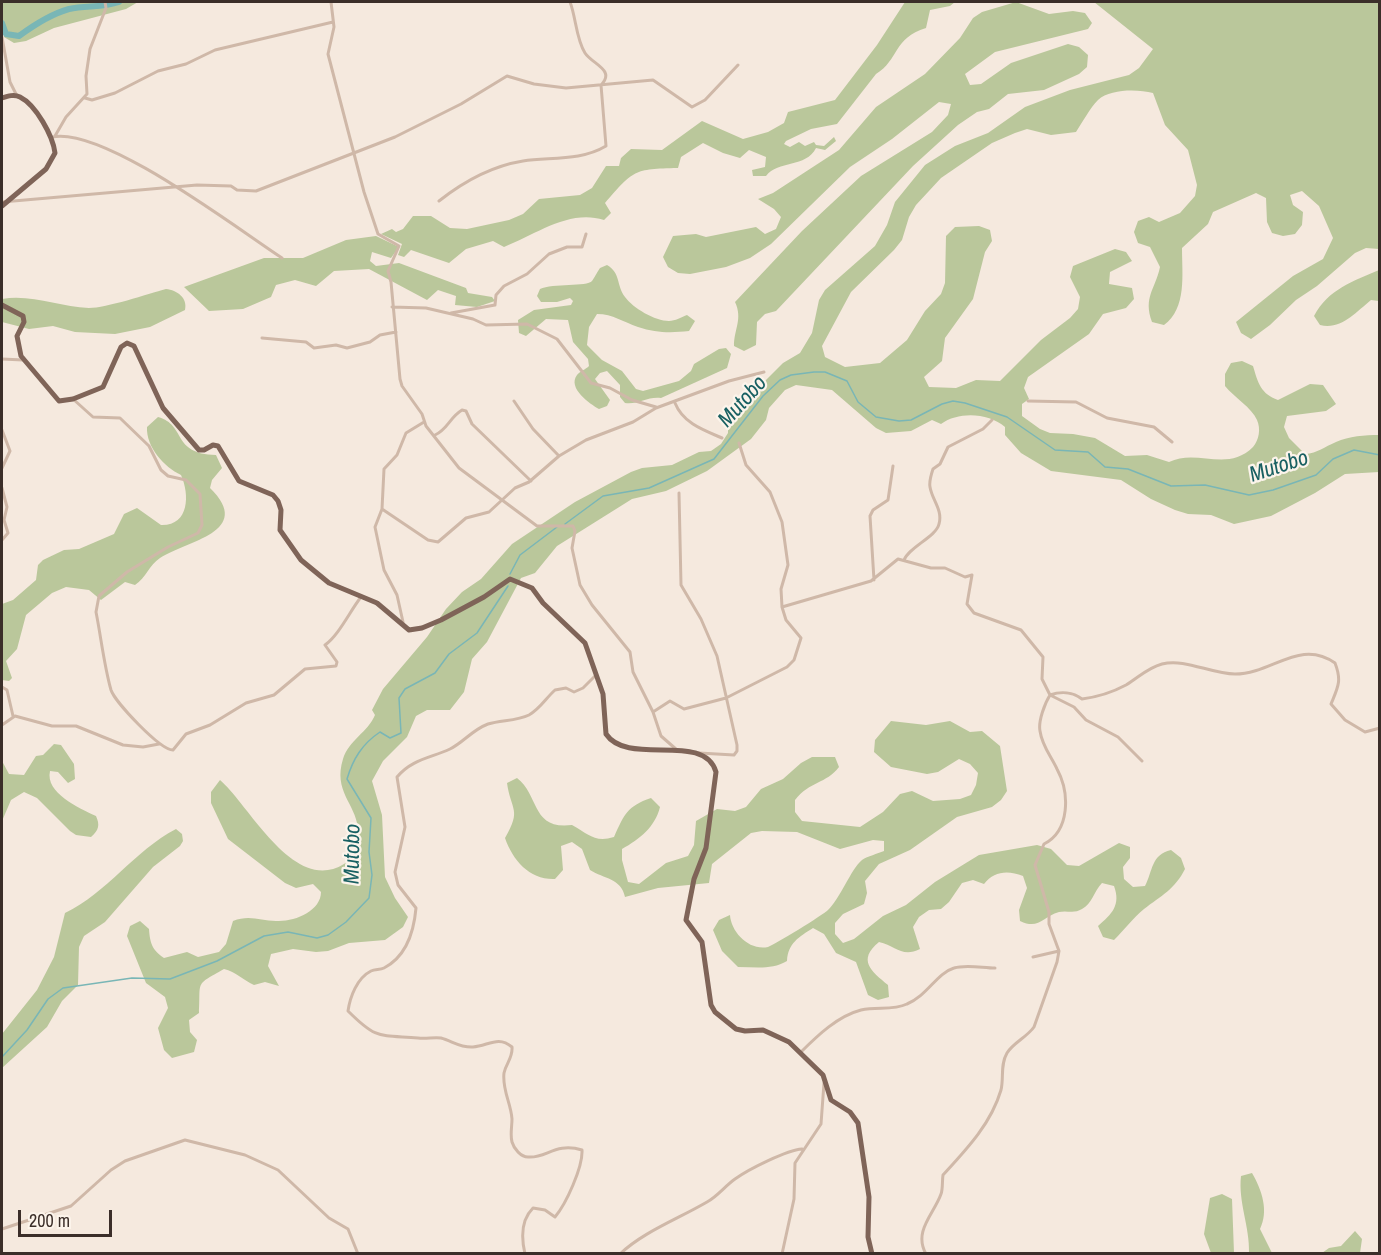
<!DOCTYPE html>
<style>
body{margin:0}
#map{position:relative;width:1381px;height:1255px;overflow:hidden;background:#f5e9de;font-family:"Archivo Narrow",sans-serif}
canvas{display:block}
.frame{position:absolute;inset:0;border:3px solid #3b2e29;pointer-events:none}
.scale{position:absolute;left:18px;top:1210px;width:94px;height:27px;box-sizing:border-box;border:3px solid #3b2e29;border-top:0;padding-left:8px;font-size:18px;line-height:21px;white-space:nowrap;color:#3b2e29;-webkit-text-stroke:4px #fcf4eb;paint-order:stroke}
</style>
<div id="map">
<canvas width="1381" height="1255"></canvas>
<div class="frame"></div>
<div class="scale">200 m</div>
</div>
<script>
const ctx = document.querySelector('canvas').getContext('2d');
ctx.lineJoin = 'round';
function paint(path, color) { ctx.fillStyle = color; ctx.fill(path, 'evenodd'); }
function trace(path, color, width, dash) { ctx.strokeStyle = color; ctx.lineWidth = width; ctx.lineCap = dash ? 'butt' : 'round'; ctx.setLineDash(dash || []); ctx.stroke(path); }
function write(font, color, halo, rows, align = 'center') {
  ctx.font = font + ' "Archivo Narrow",sans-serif'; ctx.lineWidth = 4.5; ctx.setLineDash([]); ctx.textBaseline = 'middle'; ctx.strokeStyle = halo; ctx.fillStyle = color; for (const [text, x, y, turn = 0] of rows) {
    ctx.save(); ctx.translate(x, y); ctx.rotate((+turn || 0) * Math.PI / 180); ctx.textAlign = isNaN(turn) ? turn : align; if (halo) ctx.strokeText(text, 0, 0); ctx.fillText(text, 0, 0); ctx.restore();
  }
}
const green = new Path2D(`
 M2 2H138L126 9 54 28 26 41 14 43 4 37Z
 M905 2H955L950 6 930 10 926 28C893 38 899 60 876 74L837 124 811 129 786 141 784 144 790 147 799 142 805 146 814 142 816 145 824 146 834 137 836 141 825 150 816 148C806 168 778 160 766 176H753L752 170 765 167 766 157 749 150 740 158 723 153 703 143 681 157 678 168C633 169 634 170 605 203L611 213 604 220C569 209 537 234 504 247L493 241 466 249 449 263 411 250 404 257 398 255 402 244 381 234 392 229 396 232 403 229 413 216H431L450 228 467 229 509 220 523 214 539 199 580 195 592 188 606 166H619L621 158 631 149 662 150 702 121 743 139 768 132 784 123 788 112 835 100 877 45Z
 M1016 2 1049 14 1073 11 1085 13 1092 23 1088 29 995 52 965 74 970 85 981 84 1011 63 1068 44 1079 47 1088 55 1087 67 1079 74 1044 90 1008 94 989 109 977 112 958 125 913 166 776 311 765 314 757 322 756 345 744 351 734 346C734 329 743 319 735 302L802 231 861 176 932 132 948 115 951 104 939 102 892 139 850 167 771 244 750 258 726 267 690 274 678 273 668 267 663 257 673 236 696 234 706 237 756 227 765 234 776 229 781 217 774 209 758 199 773 193 839 150 876 107 925 74 960 38 973 18 982 12Z
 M1094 2H1379V249L1366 248 1355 253 1317 286 1296 300 1270 325 1251 339 1241 333 1236 322 1293 276 1323 259 1333 238 1319 206 1302 191 1290 195 1293 205 1303 212 1302 225 1295 234 1283 236 1272 233 1267 222 1266 198 1256 193 1213 212 1208 224 1182 248C1182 275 1187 308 1164 325L1152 322C1143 297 1155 290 1160 267L1150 247 1138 243 1134 232 1138 221 1149 217 1159 222 1180 213 1195 196 1197 185 1188 150 1165 125 1153 93C1137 89 1110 89 1098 100 1090 108 1082 123 1076 132L1051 135 1027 129 1015 133 992 143 941 178 916 205 909 217 902 240 894 250 851 292 822 346 825 357 845 367 880 363 907 340 925 311 941 294 945 283 946 236 955 227 979 226 990 230 992 241 985 252 973 299 945 338 942 361 924 377 929 387 956 388 976 380 1000 381 1041 340 1070 318 1078 309 1080 297 1070 277 1073 266 1115 249 1126 252 1132 261 1110 272 1109 284 1132 288 1134 299 1126 308 1103 314 1089 334 1028 377 1024 388 1029 399 1022 404V416L1040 429 1050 433 1073 434 1095 438 1125 456 1147 455 1169 462C1197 448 1227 473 1253 447 1259 440 1261 429 1257 420 1252 408 1234 397 1225 386V374L1231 363 1242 361 1253 366C1258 383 1261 394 1278 400L1310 384 1323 385 1336 404 1326 411 1287 416 1284 427 1289 438 1305 454C1318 453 1324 447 1336 442 1349 436 1365 435 1379 435V472L1345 474 1315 493 1271 516 1234 524 1211 515 1188 514 1175 510 1151 499 1121 480 1051 471 1021 453 1005 435V427C989 413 959 411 941 424L932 420 911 431 886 433 876 428 832 390 796 385 785 390 769 408 766 420 751 439 707 471 666 491 632 499 557 546 535 573 521 578 487 642 472 659 464 692 450 710H427L416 716 407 737 383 761 372 781 382 815 385 877 395 898 408 917 403 927 385 940 349 943 328 951 316 952 293 949 271 954 268 966 279 986 265 982 254 985C243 980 236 972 224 969 194 986 201 980 199 1013L189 1020 190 1032 197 1040 194 1052 172 1058 164 1050 158 1028 168 1008 165 997 146 983 127 936 130 926 140 921 149 929C150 943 152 950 164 958L187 952 198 957 219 952 226 944 233 921C251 914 262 922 279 921 297 921 321 910 321 892L313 884 296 888 285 883 228 839 211 803V792L220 780C250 806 294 895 344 864 356 857 359 841 358 828 355 803 333 791 343 759 349 740 368 732 375 715L372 710 383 689 427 637 446 609 462 592 481 579 512 544 575 502 631 472 642 468 672 465 699 452 711 451 721 444 728 433V410L736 401 757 389 783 363 800 353 812 333 819 300 825 290 875 246 887 225 895 202 925 165 955 146 988 133 1025 107 1070 90 1129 75 1139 68 1153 49Z
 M376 236 399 247 391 258 372 252 370 261 376 266 399 263 466 288 468 293 492 297 495 301 477 307 455 305 456 296 438 290 427 300 369 269 334 271 316 286 295 280 276 285 271 297 243 309 209 311 184 287 264 258H303L346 240Z
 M607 265C621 273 616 285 625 297 633 308 655 321 669 321 675 321 682 317 687 315L695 321 689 331C671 333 656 333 638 327 623 322 613 314 597 314L589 327 587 345 602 360 622 371 636 389 643 391 679 381 691 371 694 364 719 349 726 348 731 354 727 368 661 398C648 396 638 405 625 403L620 397V385L607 371 600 373 595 379 610 400 607 406 599 409C590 404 567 388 577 375 579 372 586 369 589 366L588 359 573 342 568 320 546 319 526 336 519 333 518 320 534 310 571 305 573 301 570 298 557 302H541L537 296 540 289C553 283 587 287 592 281 595 277 597 272 600 268Z
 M1379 270V301L1371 300C1355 313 1341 330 1320 325L1314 316C1328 289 1354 281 1379 270Z
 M166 289C177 290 188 298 185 310L150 327 115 334 75 332 53 326 29 329 2 322V299C32 294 59 307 89 308 106 308 148 294 166 289Z
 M158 417C187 425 171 454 216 455L222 468 212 480 210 488C255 532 186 541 160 558 149 565 146 578 135 585L125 582 101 600 89 590 66 587 52 593 26 615 17 649 6 661 12 678 9 681 2 680V604L13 600 36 580 38 565 43 560 64 550 79 549 114 534 124 514 137 508 161 525C189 526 190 495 181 475 164 467 146 447 147 427Z
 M891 721 926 725 950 721 970 732 982 731 1000 746 1007 791 1001 800 992 807 957 817 910 850 879 864 865 881 867 893 864 904 843 914 835 923V934L843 943 854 939 883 916 906 905 935 882 979 855 1037 845 1051 849 1067 865 1079 866 1119 843 1130 847V858L1123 867 1124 879 1133 887 1145 886C1153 870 1151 855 1171 850L1181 858 1185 869C1175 889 1161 896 1144 909 1133 918 1124 930 1114 940L1103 937 1098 926C1112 914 1121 905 1114 886L1102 883C1094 891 1092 904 1082 909 1074 914 1067 910 1059 912 1042 917 1039 930 1020 921L1019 910 1027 888 1023 876C1008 870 994 871 984 884L973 880 962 883 949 902 941 909 929 910 919 917 913 927 920 949C902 958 896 946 879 942 857 960 871 971 888 985L889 997 878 1000 868 995 856 962 836 953 824 934 813 928C799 937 788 943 787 961 772 970 756 967 738 967L722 951 713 930 719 920 730 915C731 932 749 951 768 947 774 945 823 915 828 910 840 899 851 869 862 860 868 856 877 854 884 851V841L873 840 840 849 797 832 762 831 751 833 712 864 709 883 658 888 625 897C621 878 604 879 590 870L582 849 572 842 561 846 563 870 555 879C530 880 513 861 505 838 522 809 511 811 507 783L517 778C540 796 531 830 572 825 588 834 595 843 614 837 624 815 627 806 651 798L660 807C655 827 640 839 622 849V860L628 882 639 884 666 863 688 856 694 845 696 821 717 809 735 811 746 807 761 789 783 779 801 763 812 757H835L839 767C826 784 810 781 795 800V812L802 821 860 827 883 812 900 794 912 791 933 801 960 799 971 795 976 785 978 773 970 764 959 759 938 772 927 774 891 767 874 752 875 740Z
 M54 744 61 745 74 764 75 779 68 783 58 772 50 771C45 793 79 808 96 816 100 825 99 830 91 837L76 835 70 831 37 798 24 792 11 800 2 821V761L9 774 24 775 36 756 43 755Z
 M176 829 182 834 183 841 180 846 153 867 105 922 84 936 79 947 78 985 62 1001 47 1027 2 1068V1034L37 990 54 957 65 913C107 893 134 851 176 829Z
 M1252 1173C1262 1190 1269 1211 1260 1229L1272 1253H1249C1250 1227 1238 1202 1241 1176Z
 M1222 1194 1232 1199 1234 1253H1211L1204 1234 1210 1198Z
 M1355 1231 1362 1239 1360 1253H1322L1329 1248 1341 1246Z`);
const stream = new Path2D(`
 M565 524 603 496 649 488 714 459 763 396 780 380 791 375 814 372H825L847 381 858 402 876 417 899 421 911 420 942 404 953 401 965 403 1007 417 1055 450 1088 452 1105 467 1128 469 1171 486 1205 485 1249 495 1273 490 1316 475 1333 459 1354 450 1380 455
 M510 574 520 555 557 527
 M2 1057 27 1030 48 999 63 988 132 978 170 979 217 961 264 936 288 932 317 938 328 935 346 922 369 898 372 875 369 852 371 818 347 779C353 759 362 744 380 732L390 738 401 733 399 698 405 689 435 673 449 654 477 633 508 586`);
const river = new Path2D(`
 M2 23 6 34 19 36C34 25 51 14 69 9 86 5 102 8 119 2`);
const minor = new Path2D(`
 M331 2 334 27 328 54 364 192 378 234 399 246 388 271 391 282 400 379 402 386 422 414 426 426 459 468 537 526H573L575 531 572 548 580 585 592 605 630 652 633 672 653 712 661 736 677 750
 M2 37 10 82 16 94
 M85 98 92 100 115 93 158 71 186 64 215 50 333 22
 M55 136 66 117 87 94 86 76 90 49 106 8 105 2
 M52 137C103 126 236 228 282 258
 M439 201C463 182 492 166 523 161 551 157 581 161 606 146L601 85C616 70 592 64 585 53 576 39 576 17 570 2
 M2 202 197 185 231 186 237 190 256 191 395 137 461 104 507 76 534 84 566 88 653 80 692 107 705 100 738 65
 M392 307 426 308 473 319 486 325 527 324 557 339 591 383 610 388 632 400 656 407
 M451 313 495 305 496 295 504 286 527 274 549 254 567 247H582L586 234
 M262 338 306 342 314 348 336 345 347 348 370 342 380 335 396 332
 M2 359 23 360
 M73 399 93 417 120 418 149 446 161 470 168 476 186 480 200 494 202 525 198 533 168 547 127 572 99 596 96 612C101 637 104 665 111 690 115 702 160 750 173 750L186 734 210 725 246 703 274 695 305 669 336 666 337 662 325 645C339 635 350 611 361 597
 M514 401 533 429 559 456
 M1028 401 1076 402 1107 418 1154 427 1172 442
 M675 403C683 423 703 430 722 438
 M2 430 10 451 2 468
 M435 435C448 429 449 418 462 410L466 411 472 424 531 481
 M2 488 7 507 4 520 8 533 2 540
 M679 493 681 585 701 619 717 656 737 745V751L734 755 699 753
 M382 509 428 540 438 542 466 518 489 512 515 488 529 482 559 456 586 440 633 422 656 408 729 381 764 372
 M904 560C909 547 936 537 939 524 943 510 932 500 930 487 929 482 931 475 933 469L940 464 948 447 983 429 992 420
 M874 580 870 516 873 510 888 500 893 466
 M782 607 871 581 898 559 931 568H945L965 577 972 575 967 604 974 613 1021 630 1043 657 1042 679 1050 695 1074 707 1086 720 1118 737 1142 761
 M403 622 397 595 384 570 375 527 382 509 384 469 397 455 406 433 424 422
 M2 687 7 690 13 716
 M653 712 670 701 684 709 726 698 787 667 794 660 801 638 786 620 782 607 781 589 788 565 782 522 770 492 746 465 739 443
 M2 725 15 716 52 726H76L123 745 143 747 159 744
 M1033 957 1059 951
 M801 1052C818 1035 838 1016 861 1010 877 1006 892 1011 907 1004 927 996 937 973 954 968 966 964 983 968 995 968
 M2 1229 71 1206 111 1170 125 1161 185 1140 245 1155 278 1170 329 1218 348 1229 358 1254
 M525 1254C521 1237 521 1220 533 1208L545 1210 555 1217C566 1204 583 1167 582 1150 555 1142 546 1159 528 1157 521 1157 514 1149 512 1142 510 1135 512 1126 512 1119 511 1103 502 1090 504 1073 506 1063 513 1058 512 1047 498 1035 488 1046 473 1047 461 1048 452 1041 441 1038 434 1037 426 1039 418 1038 379 1035 377 1040 348 1011 350 997 357 978 371 971 375 969 380 970 384 968 407 956 414 931 416 908L398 885 395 872 405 827 397 777C412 759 431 758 450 749 464 742 472 730 488 724 501 720 517 721 529 715 540 709 546 698 555 690L566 688 574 692 583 688 596 675
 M620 1254C643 1232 678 1219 707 1202 718 1196 725 1186 735 1179 749 1169 787 1150 802 1149
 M782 1254 794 1199 795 1163 821 1124 824 1083
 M926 1254C913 1231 934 1214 941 1194 943 1189 942 1181 943 1175 966 1150 991 1124 1001 1090 1004 1078 1000 1065 1007 1053 1013 1043 1027 1037 1034 1027L1057 962 1059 951 1049 924V912L1035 865 1044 844C1070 831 1070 793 1057 769 1051 756 1042 746 1040 731 1038 721 1045 703 1050 695 1061 691 1073 692 1082 699 1097 697 1113 692 1126 685 1138 678 1147 668 1162 664 1185 658 1211 674 1235 674 1272 674 1300 638 1335 663 1342 681 1338 687 1331 704L1345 720 1365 732 1380 728`);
const primary = new Path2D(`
 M2 98C8 96 14 94 20 97 36 105 53 136 55 153L46 169 2 206
 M2 305 23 316 24 322 17 336 21 356 59 401 73 399 103 387 121 347 127 343 134 346 163 408 199 450H204L213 445 218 446 239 481 273 495 278 501 281 510 280 530 301 560 329 583 377 603 409 630 422 628 441 620 484 597 510 579 532 588 543 603 585 643 603 694 606 734C628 767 704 731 716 772L706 848 694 879 686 920 702 942 711 1005 715 1012 736 1029 745 1031 763 1030 789 1042 823 1075 831 1100 850 1112 858 1123 869 1197 868 1237 872 1254`);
const waterNames = [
 ["Mutobo",743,402,-48],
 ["Mutobo",1279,467,-18],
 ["Mutobo",353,854,-89]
];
paint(green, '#bac79b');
trace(stream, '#79b6b6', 1.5);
trace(river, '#79b6b6', 6);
trace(minor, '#cfb8a8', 3);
trace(primary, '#7f6458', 5);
write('italic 22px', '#196062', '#fcf4eb', waterNames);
</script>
